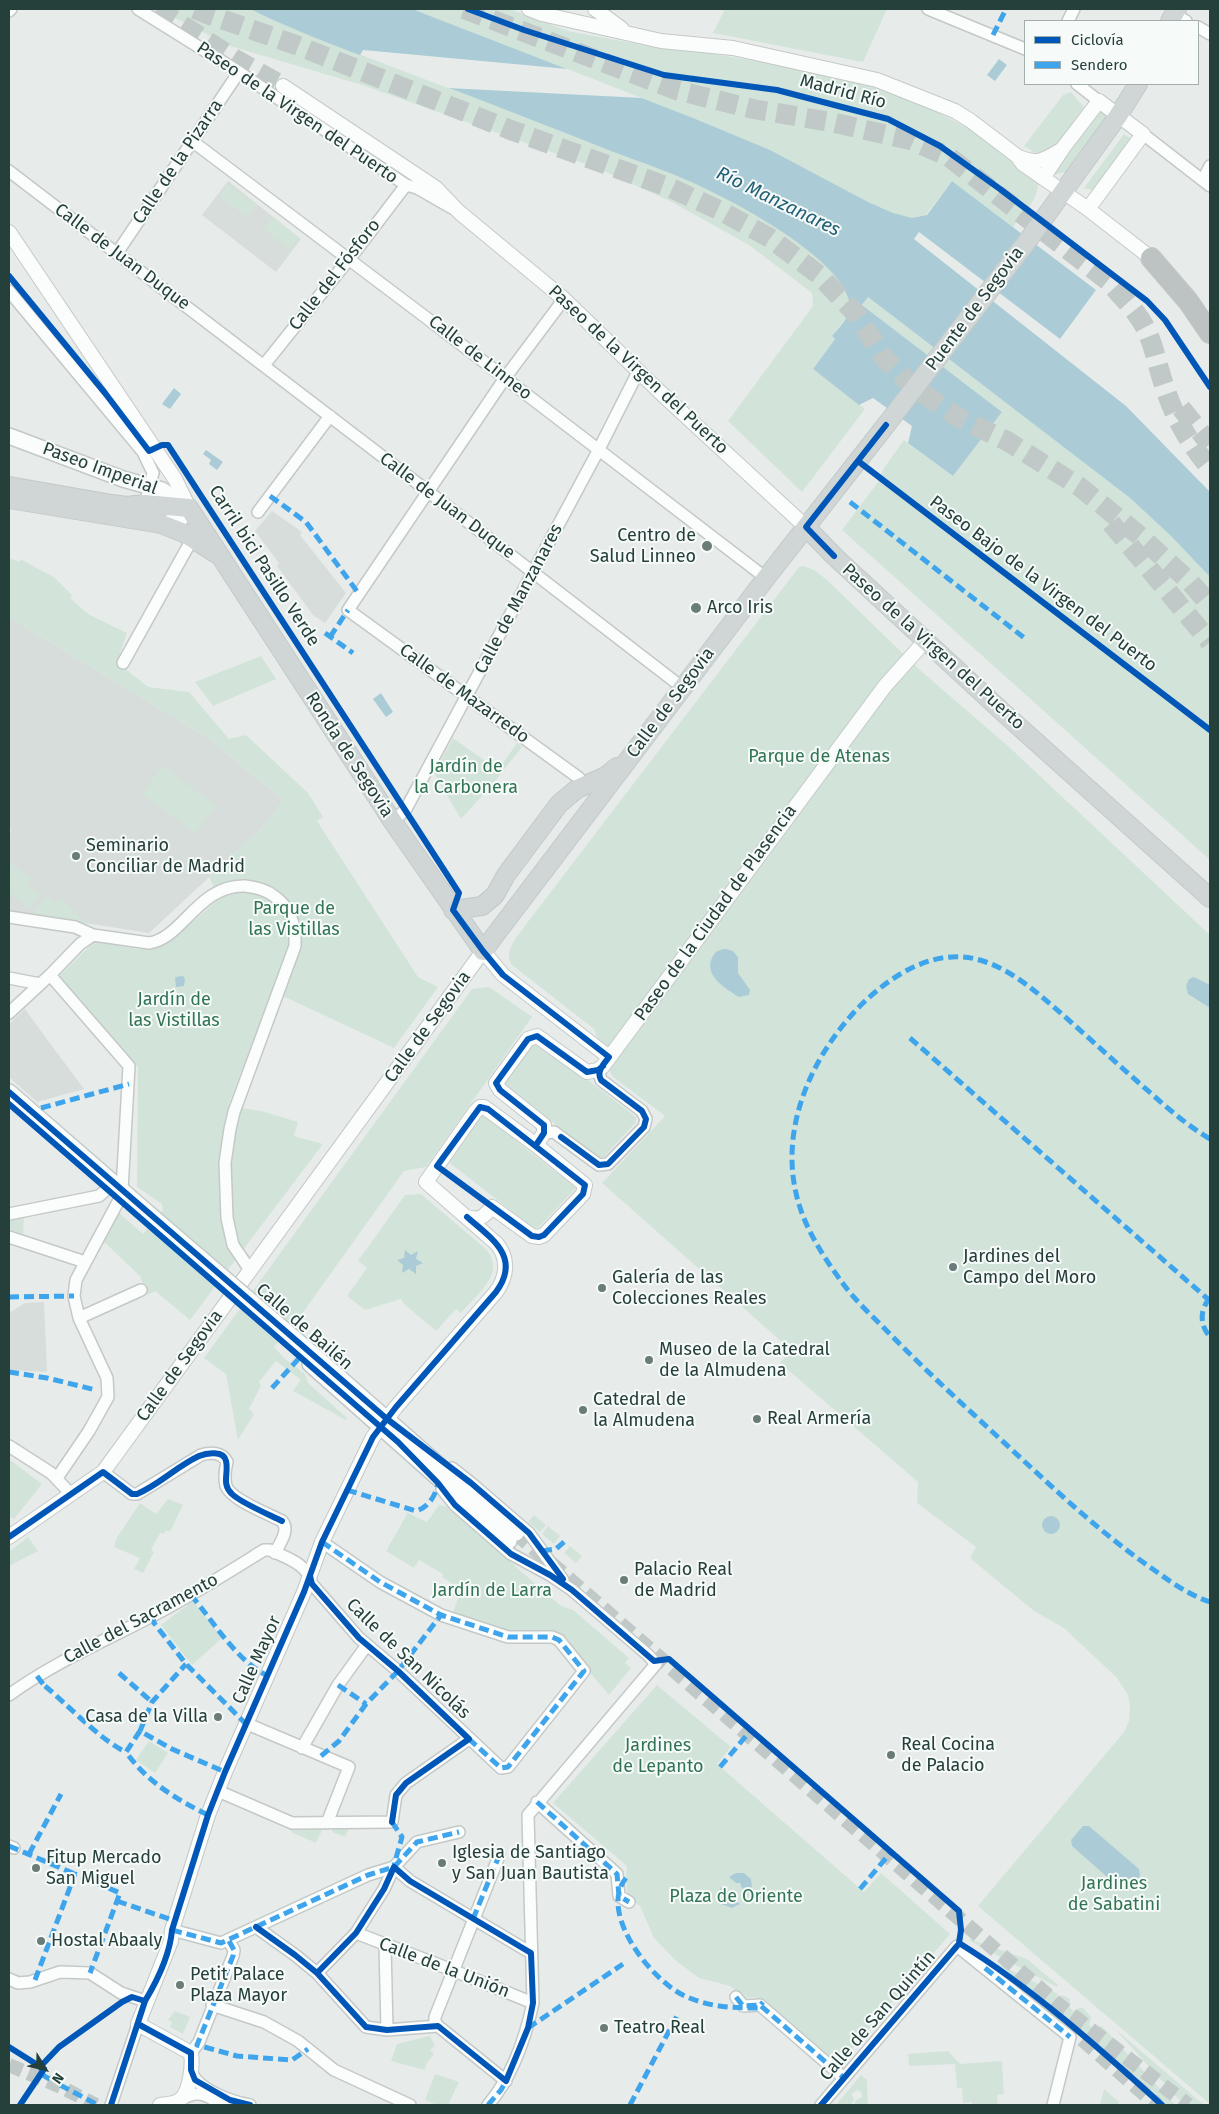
<!DOCTYPE html>
<meta charset="utf-8">
<style>
body{margin:0}
#map{position:relative;width:1219px;height:2114px;overflow:hidden;background:#e7ecea;font-family:"Fira Sans",sans-serif}
canvas{display:block}
.frame{position:absolute;inset:0;border:10px solid #253f3b;pointer-events:none}
.legend{position:absolute;left:1024px;top:20px;width:175px;height:65px;box-sizing:border-box;background:#f6faf9;border:1px solid #a2afad;margin:0;padding:6px 9px;list-style:none;font-size:15px;color:#253f3b}
.legend li{display:flex;align-items:center;gap:10px;height:25px}
.legend b{width:25px;border:1px solid #a2afad}
.north{position:absolute;left:20px;top:2044px;width:50px;height:50px;-webkit-text-stroke:4px #f6faf9;paint-order:stroke;rotate:126deg;font-size:14px;font-weight:700;line-height:20px;text-align:center;color:#253f3b}
.north::after{content:'';display:block;margin:auto;width:18px;height:22px;background:#253f3b;clip-path:polygon(50% 0,100% 100%,50% 72%,0 100%)}
</style>
<div id="map">
<canvas width="1219" height="2114"></canvas>
<div class="frame"></div>
<ul class="legend">
<li><b style="height:6px;background:#0057b8"></b>Ciclovía</li>
<li><b style="height:6px;background:#3ea4ec"></b>Sendero</li>
</ul>
<div class="north">N</div>
</div>
<script>
const ctx = document.querySelector('canvas').getContext('2d');
ctx.lineJoin = 'round';
function paint(path, color) { ctx.fillStyle = color; ctx.fill(path, 'evenodd'); }
function trace(path, color, width, dash) { ctx.strokeStyle = color; ctx.lineWidth = width; ctx.lineCap = dash ? 'butt' : 'round'; ctx.setLineDash(dash || []); ctx.stroke(path); }
function write(font, color, halo, rows, align = 'center') {
  ctx.font = font + ' "Fira Sans",sans-serif'; ctx.lineWidth = 4; ctx.setLineDash([]); ctx.textBaseline = 'middle'; ctx.strokeStyle = halo; ctx.fillStyle = color; for (const [text, x, y, turn = 0] of rows) {
    ctx.save(); ctx.translate(x, y); ctx.rotate((+turn || 0) * Math.PI / 180); ctx.textAlign = isNaN(turn) ? turn : align; if (halo) ctx.strokeText(text, 0, 0); ctx.fillText(text, 0, 0); ctx.restore();
  }
}
const built = new Path2D(`
 M228 181 301 239 276 272 202 215Z
 M272 511 302 532 300 535 346 593 325 623 313 615 277 566 279 563 255 531Z
 M9 617 205 736 284 800 261 829 149 933 9 911V841L11 828 9 827Z
 M25 1009 35 1023 84 1089 37 1102 9 1077V1024Z
 M44 1302 47 1372 9 1370V1313L25 1303Z`);
const green = new Path2D(`
 M157 9H510L568 31 653 47 695 51 787 66 873 87 923 105 977 133 1037 181C1042 197 1022 214 1013 227L952 181 832 336 835 339 813 369 865 409 802 492 728 421 813 306 812 293 749 245 672 202 599 169 362 85 230 46Z
 M725 9H887L863 62 713 33Z
 M1071 92 1084 107 1055 149 1037 154 1024 146 1063 95Z
 M1098 108 1109 116 1066 172 1048 176Z
 M1124 134 1134 141 1096 191 1084 188Z
 M228 184 256 205 246 217 219 196Z
 M273 217 299 238 290 250 263 229Z
 M868 297 1130 498 1171 536 1210 577V860L842 530 878 482 884 468 904 440 953 476 1002 412 862 305Z
 M9 558 19 562 20 559 54 577 72 595 70 598 88 614 127 633 117 662 148 687 189 692 229 739 246 735 308 793 323 817 317 821 418 977 438 987 394 1048 272 991 228 1106 261 1111 298 1122 294 1136 323 1144 190 1320 155 1291 147 1295 140 1276 102 1240 117 1214 119 1213 143 1234 163 1210 162 1204 137 1187 138 1067 59 976 95 941C107 943 140 951 150 949 168 947 205 911 219 898L209 877 261 829 284 800 205 736 9 617Z
 M803 566 814 570 826 579 921 671 1009 747 1210 935V2104L978 1906 1124 1732 1129 1721 1130 1707 1128 1695 1117 1678 1064 1628 1034 1611 970 1558 976 1547 917 1503 918 1482 780 1363 791 1350 602 1183 665 1116 612 1076 594 1029 512 965C503 951 516 939 524 927L799 567Z
 M261 656 276 679 213 706 195 682Z
 M453 738 498 770 517 743 522 747 492 785 461 819 434 773Z
 M162 766 216 806 195 833 142 794Z
 M9 862 31 879 27 885 40 895 30 908 9 894Z
 M47 896 56 903 61 898 88 924 31 915Z
 M489 987 532 1017 426 1167 404 1171 299 1318 274 1347 285 1359 299 1369 301 1372 304 1373 308 1383 347 1418 346 1420 293 1391 301 1380 276 1361 259 1382 261 1386 249 1409 254 1414 238 1440 226 1374 204 1358 472 989Z
 M536 1040 636 1117V1122L604 1157H598L504 1085 505 1080 532 1041Z
 M482 1114 576 1188 539 1227 535 1229 451 1164 450 1161Z
 M421 1194 487 1250C490 1255 494 1261 493 1268 492 1284 471 1301 461 1313L456 1309 436 1331 404 1304 401 1299 365 1310 347 1296 367 1268 358 1261 405 1195Z
 M24 1215 23 1234 9 1229V1219Z
 M10 1460 42 1484 14 1519 9 1516Z
 M168 1499 183 1505 170 1532 166 1530 164 1534 160 1533 151 1550 154 1552 143 1573 134 1569 140 1558 114 1547 116 1539 140 1503 156 1514Z
 M439 1505 447 1507 561 1606 573 1610 629 1658 625 1663 631 1668 609 1695 555 1631 507 1632 453 1613 458 1598 447 1594 453 1584 442 1577 443 1574 419 1560 414 1568 386 1551 407 1514 406 1512 427 1522Z
 M534 1515 546 1525 540 1532 528 1522Z
 M548 1526 560 1536 554 1544 542 1534Z
 M28 1537 38 1551 9 1566V1552Z
 M570 1546 582 1556 576 1563 564 1553Z
 M193 1601 222 1638 192 1665 161 1625Z
 M657 1685 731 1747 717 1764 864 1892 881 1873 950 1934 838 2065 756 1997 744 1998 730 1986 699 1978 675 1960 654 1938 640 1906 628 1897 626 1878 627 1866 553 1803Z
 M149 1741 168 1753 155 1773 136 1760Z
 M293 1826 298 1829 323 1828 316 1843 291 1832Z
 M333 1828H349L345 1837 332 1832Z
 M969 1939 1027 1959 1058 1985 1057 1987 970 1941Z
 M996 1963 1058 1994 1056 1998 1059 2000 1062 1995 1070 1999V2008L1073 2011 1080 2008H1083L1091 2017 1089 2025 1093 2028 1102 2026 1175 2105H1165L1052 2007Z
 M175 2011 190 2017 183 2034 170 2027 172 2022 168 2020Z
 M1114 2028 1204 2105H1184Z
 M430 2036 435 2046 430 2050 434 2054 426 2064 425 2070 391 2061 397 2044Z
 M948 2051 960 2064 1002 2061 1004 2094 997 2095 998 2105H972V2102L963 2103 962 2088H957L955 2064 909 2066 908 2054Z
 M435 2074 459 2082 448 2105H437L425 2100Z
 M861 2075 867 2080 868 2105H854L856 2100 862 2097 861 2092 857 2090 851 2094 854 2099 851 2105H836Z
 M1104 2089 1119 2102 1118 2105H1100Z`);
const water = new Path2D(`
 M250 9H412L693 118 770 150 868 202 893 213 912 218 927 215 952 181 1096 290 1060 339 919 232 914 239 1126 406 1210 492V577L1171 536 1130 498 868 297 862 305 1002 412 953 476 908 443 912 426 873 398 859 405 813 369 835 339 832 336C841 325 852 316 849 300 838 258 744 207 706 189 676 174 643 163 611 151 550 127 490 103 428 80 368 58 307 37 250 9Z
 M999 59 1007 65 995 81 987 75Z
 M174 388 181 394 170 409 162 404Z
 M206 450 223 462 217 470 209 464 211 460 203 454Z
 M381 693 393 712 386 717 373 699Z
 M726 949 733 951 738 957V973L750 990 749 995 739 997C726 989 702 975 713 956 716 951 720 949 726 949Z
 M183 976 185 979 184 986 176 987 175 977Z
 M1194 977 1210 985V1008L1188 994 1186 986 1189 979Z
 M405 1250 411 1255 418 1251 416 1259 423 1263 416 1266V1274L409 1269 402 1273 403 1265 397 1260 404 1258Z
 M1042 1525a9 9 0 1 1 18 0a9 9 0 1 1-18 0Z
 M1083 1826H1089L1139 1869 1140 1876 1128 1890H1122L1072 1846 1071 1840Z
 M736 1873H744L751 1879 752 1888 749 1894 742 1888 740 1883H736L729 1877Z
 M721 1887 728 1893 729 1897 733 1898 740 1904 732 1908 721 1904 718 1896Z`);
const pier = new Path2D(`
 M363 50 568 69 642 98 448 88 360 55Z`);
const tertiaryTunnel = new Path2D(`
 M9 2065 61 2087 96 2105`);
const secondaryTunnel = new Path2D(`
 M516 1533 1060 2006 1188 2105
 M1048 2009 1157 2105`);
const motorwayTunnel = new Path2D(`
 M157 9 235 59 283 86
 M195 9 207 14 296 45 508 129 671 188 723 212 770 238 819 275 857 315 883 357 912 386 959 418 1007 441 1080 487 1140 536 1191 583 1210 605
 M464 9 676 90 753 109 831 122 910 140 949 157 1108 281C1121 296 1137 311 1146 329 1155 348 1158 369 1165 388 1175 419 1190 444 1210 468
 M1181 408 1210 444
 M1111 523 1210 642`);
const minor = new Path2D(`
 M138 9 239 72 406 185 417 188 452 208
 M928 9 1025 49
 M9 11 11 9
 M1174 14 1186 21
 M1068 21 1074 9
 M1198 27 1210 34
 M1077 84 1099 101
 M1143 134 1210 186
 M192 141 428 319 766 578
 M9 171 438 499 683 688
 M1203 180 1210 166
 M117 253 239 72
 M9 291 143 452 153 473 145 504
 M564 299 505 378 348 610 579 778
 M264 365 361 244 406 185
 M258 512 330 416
 M123 663 195 534
 M393 822 406 809 598 451 638 372
 M9 917 75 927 93 935 149 943C182 939 199 884 245 886 255 887 265 889 274 896 291 908 296 925 295 946L234 1112 230 1129 225 1163 227 1218 233 1245 250 1270
 M50 975 129 1066 122 1190
 M9 978 40 984
 M9 1013 50 975 80 944 93 935
 M544 1133 554 1132 599 1165 608 1164 644 1127 646 1119 642 1111 601 1080 599 1072 603 1066
 M9 1214 99 1196 107 1189
 M9 1237 85 1262
 M79 1318 141 1290
 M9 1446 51 1473 71 1494
 M452 1468 471 1483 529 1533 563 1580
 M103 1472 132 1494H137L201 1455C211 1452 222 1452 227 1462 225 1470 224 1478 226 1486 231 1500 269 1514 282 1521 290 1530 280 1543 275 1553
 M57 1478 89 1431 108 1397 107 1378 79 1318 74 1296 76 1280 119 1200
 M442 1489 455 1505 511 1554 550 1575 572 1590 648 1655 656 1664 528 1815 533 2003C525 2040 512 2077 488 2105
 M9 1695C53 1663 104 1641 152 1616 191 1596 227 1573 264 1550H270C287 1558 308 1564 312 1584L359 1638 398 1671 501 1768 508 1767 584 1671 559 1640 552 1637H508L441 1615 380 1582 322 1542
 M245 1723 349 1767 327 1823
 M302 1748 338 1685 367 1645
 M218 1791 292 1823 392 1822 396 1795 406 1783 469 1739
 M537 1802 617 1874 619 1896 629 1902
 M9 1846 14 1848
 M499 1856 435 2017V2022L438 2026 506 2081
 M394 1867 410 1881 531 1953
 M256 1927 295 1955 317 1973 366 2027 387 2030 438 2026
 M172 1930 221 1943 368 1875 394 1867 417 1842 459 1832
 M356 1933 452 1970 533 2003
 M385 1945 387 2030
 M317 1973 356 1933 384 1889 394 1867
 M9 1979 18 1983 30 1982 60 1972 90 1973 121 1993 145 2001
 M736 1997 743 2006 760 2005 844 2078
 M212 2005 264 2022 298 2041 334 2070 410 2105
 M191 2053 199 2042 233 1956 234 1950 229 1941
 M191 2070C195 2089 232 2102 250 2105
 M180 2100C196 2090 207 2093 220 2105
 M111 2105 138 2024
 M821 2105 957 1946 1070 2037 1053 2105`);
const tertiary = new Path2D(`
 M529 9 542 14 661 41 733 48 877 80 955 111 971 121 1017 156 1023 164 1088 209 1151 258
 M595 9 622 29
 M283 86 436 188 459 212 564 299 662 394 806 527
 M1019 157C1038 165 1044 160 1061 150
 M1043 178 1063 148 1099 101 1143 134 1088 209
 M9 232 175 479 189 508 181 519 161 524
 M536 1145 544 1133V1125L500 1090 496 1083 528 1039 537 1036 587 1072 598 1070 603 1066 885 686 926 640
 M9 1537 103 1472 483 951 503 975 609 1057
 M160 2105C166 2104 175 2104 180 2100 190 2092 193 2065 191 2053L138 2024 171 1941 172 1930 208 1815 225 1772 304 1592 322 1542 373 1437 396 1407 496 1292C507 1277 509 1259 497 1244L426 1182 475 1112 480 1107H484L536 1145 585 1185 583 1194 544 1235 539 1237 532 1236 492 1207C484 1217 479 1221 467 1217`);
const secondary = new Path2D(`
 M9 436 123 479 162 490 189 508
 M9 1092 155 1219
 M316 1357 516 1533
 M310 1364 509 1541`);
const primary = new Path2D(`
 M1170 21 1177 9
 M1029 239 1118 116 1138 84
 M9 486 112 504 126 506 145 504 189 508 393 822 483 951 766 578 886 425
 M9 499 161 524 184 533 215 553
 M806 527 834 556 1006 715 1210 898
 M453 910 482 906 495 895 506 875 559 804 577 789 606 776 617 767`);
const motorway = new Path2D(`
 M1151 258 1188 301 1210 333`);
const secondaryBridge = new Path2D(`
 M155 1219 316 1357`);
const primaryBridge = new Path2D(`
 M886 425 1029 239`);
const quiet = new Path2D(`
 M993 35 1006 9
 M270 496 306 522 359 594
 M850 502 1027 640
 M325 633 353 653
 M330 637 348 610
 M910 1038 1209 1300
 M41 1108 129 1084
 M1210 1139C1183 1123 1161 1102 1138 1082 1113 1060 1089 1038 1064 1016 1040 995 1014 971 983 961 938 946 894 973 862 1004 814 1052 780 1124 796 1193 803 1226 824 1258 844 1285 856 1301 872 1316 886 1330 922 1367 960 1402 998 1437 1046 1481 1093 1527 1147 1565 1167 1579 1186 1594 1210 1602
 M9 1297 74 1296
 M1210 1298C1199 1310 1200 1326 1210 1337
 M9 1372 47 1378 96 1390
 M272 1388 302 1355
 M347 1490 416 1511C429 1507 436 1495 438 1483
 M322 1542 380 1582 441 1615 508 1637H552L559 1640 584 1671 508 1767 501 1768 469 1739
 M542 1551 556 1549 565 1541
 M191 1595C213 1621 236 1660 266 1675
 M153 1616 154 1623 186 1664 245 1723
 M119 1673 152 1702
 M37 1676 43 1684
 M338 1685 366 1704
 M45 1686C68 1705 100 1740 126 1752
 M140 1731 152 1702 186 1664
 M321 1756 339 1741 366 1704 398 1671 441 1615
 M720 1767 751 1730
 M537 1802 617 1874 619 1896 629 1902
 M208 1815C176 1799 147 1782 126 1752L140 1731 172 1749 225 1772
 M392 1822 402 1837 394 1865
 M9 1846 75 1874
 M29 1854 61 1794
 M626 1878C597 1913 653 1983 687 1997 710 2007 733 2008 758 2008L763 2002
 M860 1889 891 1852
 M117 1901 175 1921
 M473 1919 499 1856
 M172 1930 221 1943 368 1875 394 1867 417 1842 459 1832
 M229 1941 234 1950 233 1956 197 2045 237 2056 292 2060 308 2049
 M985 1968 1070 2037
 M35 1980 75 1874 120 1893 90 1973
 M736 1997 743 2006 760 2005 844 2078
 M528 2028 623 1964
 M41 2074 53 2081
 M60 2085 98 2105
 M488 2105 501 2090 508 2077
 M630 2105 678 2014`);
const cycleway = new Path2D(`
 M468 9 524 30 664 75 777 90 888 119 940 146 1000 189 1147 301 1165 320 1210 387
 M9 276 105 393 149 451 162 445H168L459 893 453 910 483 951 503 975 609 1057C604 1064 596 1071 601 1080L642 1111 646 1119 644 1127 608 1164 599 1165 561 1137
 M858 461 1210 730
 M834 556 806 527 886 425
 M9 1092 387 1419 471 1483 529 1533 563 1579
 M9 1104 398 1442 438 1483 455 1505 511 1554 550 1575 572 1590 654 1661 669 1659 959 1911 961 1930 959 1943C1032 1988 1098 2047 1162 2105
 M480 1107 488 1109 585 1185 583 1194 544 1235 539 1237 532 1236 437 1166Z
 M536 1145 544 1133V1125L500 1090 496 1083 528 1039 537 1036 587 1072 598 1070 603 1066
 M9 1537 103 1472 132 1494H137C159 1485 177 1466 199 1456 206 1453 224 1450 226 1461 229 1473 221 1484 232 1494 241 1503 270 1515 282 1521
 M310 1576 312 1584 359 1638 398 1671 469 1739 406 1783 396 1795 392 1822
 M256 1927 295 1955 317 1973 366 2027 387 2030 438 2026 506 2081 528 2028 533 2003 531 1953 410 1881 394 1867 384 1889 356 1933 317 1973
 M138 2024 191 2053V2070L195 2080 230 2100 250 2105
 M9 2047 44 2069 20 2105
 M40 2067 59 2047 122 2002 132 1997 145 2001
 M111 2105 145 2001C157 1981 170 1954 172 1930L208 1815 225 1772 304 1592 322 1542 373 1437 396 1407 496 1292C522 1257 491 1238 467 1217
 M821 2105 957 1946`);
const markers = [
 [707,546,6,"#697c78"],
 [696,608,6,"#697c78"],
 [76,856,5,"#697c78"],
 [953,1267,5,"#697c78"],
 [602,1288,5,"#697c78"],
 [649,1360,5,"#697c78"],
 [583,1410,5,"#697c78"],
 [757,1419,5,"#697c78"],
 [624,1580,5,"#697c78"],
 [218,1717,5,"#697c78"],
 [891,1755,5,"#697c78"],
 [442,1863,5,"#697c78"],
 [36,1868,5,"#697c78"],
 [41,1941,5,"#697c78"],
 [180,1985,5,"#697c78"],
 [604,2028,5,"#697c78"]
];
const streetNames = [
 ["Madrid Río",843,92,15],
 ["Paseo de la Virgen del Puerto",297,113,34],
 ["Calle de la Pizarra",178,162,-56],
 ["Calle de Juan Duque",122,257,37],
 ["Calle del Fósforo",335,275,-52],
 ["Puente de Segovia",975,309,-53],
 ["Calle de Linneo",480,358,38],
 ["Paseo de la Virgen del Puerto",638,370,43],
 ["Paseo Imperial",100,469,20],
 ["Calle de Juan Duque",447,506,37],
 ["Carril bici Pasillo Verde",264,566,57],
 ["Paseo Bajo de la Virgen del Puerto",1043,584,37],
 ["Calle de Manzanares",519,599,-62],
 ["Paseo de la Virgen del Puerto",933,647,42],
 ["Calle de Mazarredo",464,694,36],
 ["Calle de Segovia",671,703,-53],
 ["Ronda de Segovia",349,755,57],
 ["Paseo de la Ciudad de Plasencia",716,913,-54],
 ["Calle de Segovia",428,1027,-54],
 ["Calle de Bailén",304,1327,41],
 ["Calle de Segovia",180,1366,-54],
 ["Calle del Sacramento",141,1619,-28],
 ["Calle de San Nicolás",408,1659,44],
 ["Calle Mayor",257,1660,-66],
 ["Calle de la Unión",444,1968,21],
 ["Calle de San Quintín",878,2016,-49]
];
const poiNames = [
 ["Centro de",696,536,"right"],
 ["Salud Linneo",696,557,"right"],
 ["Arco Iris",707,608],
 ["Seminario",86,846],
 ["Conciliar de Madrid",86,867],
 ["Jardines del",963,1257],
 ["Campo del Moro",963,1278],
 ["Galería de las",612,1278],
 ["Colecciones Reales",612,1299],
 ["Museo de la Catedral",659,1350],
 ["de la Almudena",659,1371],
 ["Catedral de",593,1400],
 ["la Almudena",593,1421],
 ["Real Armería",767,1419],
 ["Palacio Real",634,1570],
 ["de Madrid",634,1591],
 ["Casa de la Villa",208,1717,"right"],
 ["Real Cocina",901,1745],
 ["de Palacio",901,1766],
 ["Iglesia de Santiago",452,1853],
 ["y San Juan Bautista",452,1874],
 ["Fitup Mercado",46,1858],
 ["San Miguel",46,1879],
 ["Hostal Abaaly",51,1941],
 ["Petit Palace",190,1975],
 ["Plaza Mayor",190,1996],
 ["Teatro Real",614,2028]
];
const parkNames = [
 ["Parque de Atenas",819,757],
 ["Jardín de",466,767],
 ["la Carbonera",466,788],
 ["Parque de",294,909],
 ["las Vistillas",294,930],
 ["Jardín de",174,1000],
 ["las Vistillas",174,1021],
 ["Jardín de Larra",492,1591],
 ["Jardines",658,1746],
 ["de Lepanto",658,1767],
 ["Jardines",1114,1884],
 ["de Sabatini",1114,1905],
 ["Plaza de Oriente",736,1897]
];
const waterNames = [
 ["Río Manzanares",778,202,26]
];
paint(built, '#d6ddda');
paint(green, '#d2e4d9');
paint(water, '#abccd7');
paint(pier, '#e7ecea');
trace(tertiaryTunnel, '#c0c9c7', 14, [14, 7]);
trace(secondaryTunnel, '#c0c9c7', 15, [15, 8]);
trace(motorwayTunnel, '#c0c9c7', 20, [20, 10]);
trace(minor, '#c4c9c7', 14);
trace(tertiary, '#c4c9c7', 16);
trace(secondary, '#c3c9c7', 18);
trace(primary, '#c2cac9', 20);
trace(motorway, '#c2cac9', 22);
trace(minor, '#fbfcfc', 11);
trace(tertiary, '#fbfcfc', 14);
trace(secondary, '#fbfcfc', 15);
trace(primary, '#d0d6d5', 18);
trace(motorway, '#bcc3c2', 20);
trace(secondaryBridge, '#c3c9c7', 18, []);
trace(primaryBridge, '#c2cac9', 20, []);
trace(secondaryBridge, '#fbfcfc', 15);
trace(primaryBridge, '#d0d6d5', 18);
trace(quiet, '#3ea4ec', 5, [10, 5]);
trace(cycleway, '#0057b8', 6);
for (const [x, y, r, color] of markers) { const dot = new Path2D(); dot.arc(x, y, r, 0, 2 * Math.PI); ctx.fillStyle = color; ctx.fill(dot); trace(dot, '#f6faf9', 2); }
write('18px', '#253f3b', '#f6faf9', streetNames);
write('18px', '#253f3b', '#f6faf9', poiNames, 'left');
write('18px', '#317453', '#f6faf9', parkNames);
write('italic 19px', '#226078', '#f6faf9', waterNames);
</script>
